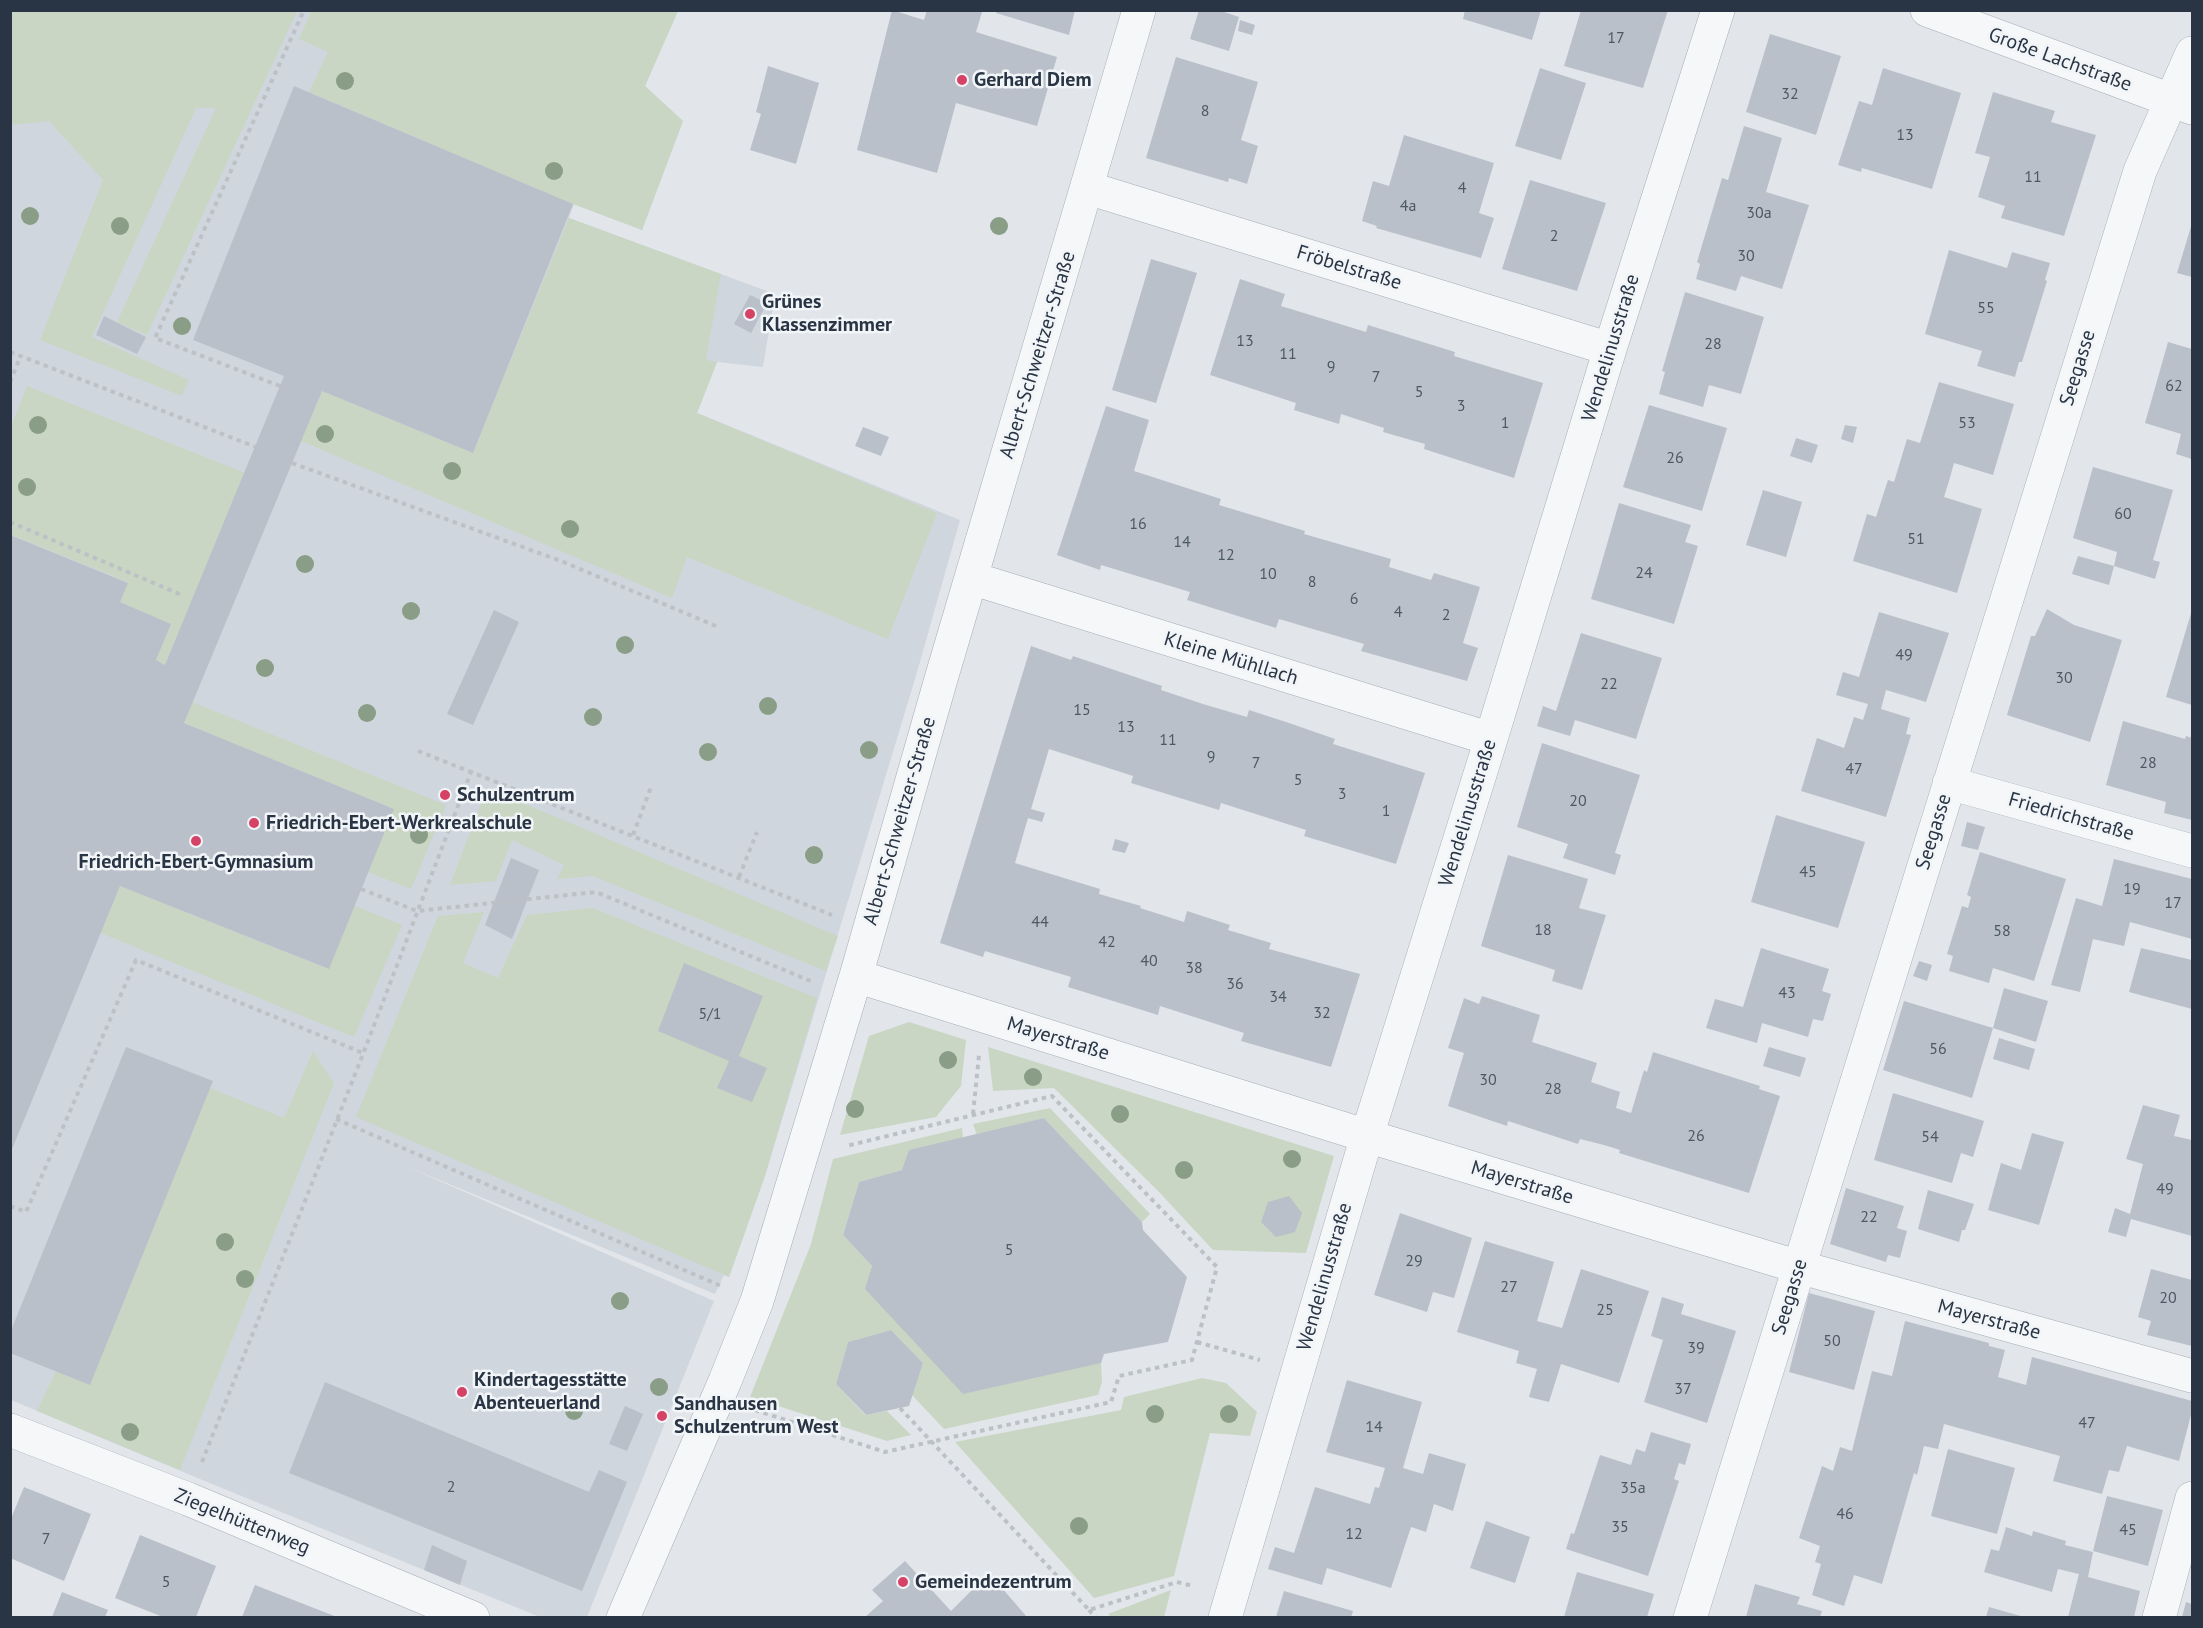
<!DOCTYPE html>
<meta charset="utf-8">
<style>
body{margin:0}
#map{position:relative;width:2203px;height:1628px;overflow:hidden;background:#e2e6eb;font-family:"PT Sans",sans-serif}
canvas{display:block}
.frame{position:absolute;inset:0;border:12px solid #293544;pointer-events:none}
</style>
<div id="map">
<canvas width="2203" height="1628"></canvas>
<div class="frame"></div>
</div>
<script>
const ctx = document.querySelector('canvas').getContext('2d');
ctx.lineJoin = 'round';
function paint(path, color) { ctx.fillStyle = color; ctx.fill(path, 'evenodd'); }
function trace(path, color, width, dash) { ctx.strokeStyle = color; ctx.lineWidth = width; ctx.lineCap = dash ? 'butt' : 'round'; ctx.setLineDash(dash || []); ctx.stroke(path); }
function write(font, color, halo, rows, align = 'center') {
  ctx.font = font + ' "PT Sans",sans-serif'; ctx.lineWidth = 5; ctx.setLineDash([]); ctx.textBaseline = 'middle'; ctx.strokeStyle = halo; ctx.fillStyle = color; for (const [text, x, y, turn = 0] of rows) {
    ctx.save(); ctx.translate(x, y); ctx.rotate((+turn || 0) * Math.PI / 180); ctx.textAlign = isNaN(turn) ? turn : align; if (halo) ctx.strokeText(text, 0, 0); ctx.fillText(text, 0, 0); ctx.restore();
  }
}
const built = new Path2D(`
 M10 11H678L645 86 683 121 642 230 574 204 569 218 775 294 763 367 717 362 697 413 960 520 918 669 765 1176 729 1277 724 1275 715 1294 403 1165 714 1301 587 1617H540L207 1482 11 1400Z`);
const green = new Path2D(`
 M312 10 678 11 645 86 683 121 642 230 573 204 309 92 328 52 299 39Z
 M10 11H297L147 335 117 322 216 108H196L92 337 189 380 182 396 40 340 103 180 49 121 11 125Z
 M569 218 721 274 706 360 717 362 697 413 937 513 888 639 687 557 672 598 301 441 322 391 473 453Z
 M27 386 245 473 165 665 156 660 171 624 120 602 128 582 11 535 10 429Z
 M192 702 446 805 411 889 368 872 394 809 184 723Z
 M487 788 838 936 826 971 593 876 557 879 564 865 512 840 496 881 450 885Z
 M120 886 328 969 355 906 402 925 354 1037 101 933Z
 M593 908 817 998 765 1176 729 1277 356 1117 438 916 484 912 463 963 498 978 527 915Z
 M909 1022 966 1040 961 1086 936 1117 840 1135 869 1036Z
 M988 1047 1334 1156 1306 1253 1213 1250 1159 1192 1054 1088 993 1091Z
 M313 1051 334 1083 180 1470 37 1411 56 1371 90 1385 210 1088 284 1118Z
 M1050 1108 1150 1214 1142 1222 1044 1118 977 1135 973 1124Z
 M962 1128 963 1138 902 1170 859 1182 843 1235 872 1266 866 1289 1101 1363 1102 1382 1098 1395 944 1429 912 1395 923 1363 891 1330 848 1342 836 1384 865 1415 887 1411 911 1435 887 1441 750 1397 811 1244 833 1159Z
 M1202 1378 1226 1383 1257 1412 1250 1436 1210 1433 1174 1576 1094 1598 955 1442 1121 1410 1124 1397Z
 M1171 1590 1164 1617H1111L1108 1614Z`);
const building = new Path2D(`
 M892 10 924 20 927 10H978L982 12 976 32 1057 57 1037 126 956 103 937 173 857 150Z
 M996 10H1075L1069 35 996 13Z
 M1199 10H1218L1239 17 1229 51 1190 39Z
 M1465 10H1541L1532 40 1463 19Z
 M1581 10H1668L1643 88 1564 66Z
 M1240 20 1255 25 1252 35 1238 31Z
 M1770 34 1841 56 1816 135 1746 112Z
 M1176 57 1258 82 1241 140 1258 146 1247 184 1229 178 1228 182 1146 158Z
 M768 66 819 83 796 164 750 150 761 114 756 112Z
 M1540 68 1586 83 1561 160 1515 146Z
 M1883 68 1961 93 1932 189 1862 168 1861 172 1838 165 1859 101 1872 105Z
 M294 86 573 204 473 453 322 391 184 723 394 809 329 969 120 886 10 1154V535L128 583 120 602 171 624 156 660 165 665 284 376 193 340Z
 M1993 92 2055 111 2051 122 2096 135 2064 236 2001 218 2005 206 1978 197 1990 157 1975 153Z
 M1744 126 1782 138 1766 192 1809 205 1782 289 1741 276 1736 291 1696 279 1700 264 1697 262 1722 178 1728 180Z
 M1404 135 1494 163 1479 213 1494 218 1481 258 1376 228 1377 226 1362 221 1373 181 1389 186Z
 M1530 180 1606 203 1577 291 1502 269Z
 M2192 223V277L2177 273Z
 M1949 250 2007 268 2012 252 2050 263 2045 280 2047 281 2022 362H2019L2015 377 1977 366 1982 351 1925 334Z
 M1151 259 1197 273 1156 403 1112 390Z
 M1240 279 1285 294 1281 306 1366 332 1368 325 1455 352 1454 356 1543 383 1514 478 1424 449 1425 444 1383 432 1384 428 1341 414 1339 424 1294 410 1296 403 1210 375Z
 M1685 292 1764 317 1741 394 1709 385 1703 407 1659 394 1665 372 1662 371Z
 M750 295 767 303 751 333 734 324Z
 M104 316 146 337 137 354 96 335Z
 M2168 342 2192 349V459L2176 454 2181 434 2145 423Z
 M1939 382 2014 404 1993 475 1954 463 1949 481 1944 497 1982 509 1957 593 1853 561 1867 514 1876 517 1888 480 1894 482 1907 439 1920 443Z
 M1649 405 1727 428 1702 511 1623 487Z
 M1106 406 1149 420 1134 471 1221 499 1219 505 1305 531 1304 534 1391 559 1389 567 1431 580 1434 573 1480 587 1463 643 1478 648 1467 681 1361 651 1364 644 1279 619 1276 628 1187 600 1190 592 1101 565 1100 570 1057 555Z
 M1845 425 1857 427 1853 443 1841 439Z
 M863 427 889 437 881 456 855 446Z
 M1796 438 1818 445 1812 463 1790 456Z
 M2093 467 2173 490 2153 560 2160 562 2155 579 2114 566 2117 552 2073 538Z
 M1763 490 1802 502 1786 557 1746 545Z
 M1619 503 1691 525 1685 542 1698 546 1674 624 1591 599Z
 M2078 556 2114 566 2109 585 2072 574Z
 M2047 609 2074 625 2122 640 2090 742 2007 715 2031 636H2035Z
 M494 610 519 622 473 725 447 714Z
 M2192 610V705L2166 697Z
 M1879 612 1949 633 1926 702 1886 690 1881 709 1910 718 1906 734 1911 735 1886 817 1801 791 1817 738 1844 748 1854 717 1863 720 1868 704 1836 695 1843 672 1859 677Z
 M1581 633 1662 658 1636 739 1575 720 1570 736 1537 726 1543 706 1556 711Z
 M1031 646 1071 660 1073 656 1162 686 1161 690 1203 704 1247 717 1249 710 1292 724 1335 739 1333 744 1425 773 1396 864 1304 836 1306 830 1221 803 1219 810 1131 783 1133 776 1049 749 1031 809 1045 813 1042 822 1028 818 1015 863 1100 889 1099 894 1141 906 1140 908 1184 922 1187 911 1230 925 1228 930 1271 943 1269 949 1360 974 1331 1067 1241 1041 1244 1033 1160 1006 1158 1015 1068 987 1071 977 985 951 983 957 940 943Z
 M2123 721 2185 739 2186 736 2192 738V820L2164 813 2166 802 2106 785Z
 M1542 743 1640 775 1615 853 1621 855 1615 875 1563 858 1568 844 1517 827Z
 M1776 815 1865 842 1838 928 1751 902Z
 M1967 822 1985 827 1978 850 1961 846Z
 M1115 839 1129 843 1125 853 1112 850Z
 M1980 852 2066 879 2034 981 1993 968 1989 983 1949 971 1953 956 1947 954 1962 906 1968 908 1971 897 1967 895Z
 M1508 855 1588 879 1579 908 1606 915 1582 990 1552 981 1555 970 1481 946Z
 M511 858 539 870 512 939 485 925Z
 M2114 859 2192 879V939L2130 922 2124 946 2093 939 2080 992 2051 985 2076 898 2102 906Z
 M1761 948 1829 969 1822 991 1831 994 1823 1021 1813 1019 1808 1037 1762 1023 1757 1043 1706 1028 1715 999 1743 1007Z
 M2141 948 2192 960V1009L2129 992Z
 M1919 961 1932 965 1927 981 1913 976Z
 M684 963 763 996 739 1056 767 1068 752 1102 717 1088 729 1061 658 1031Z
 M2004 988 2048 1001 2036 1042 1993 1028Z
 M1482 996 1540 1015 1532 1042 1597 1063 1591 1082 1620 1092 1616 1108 1631 1113 1644 1070 1647 1072 1653 1052 1760 1086 1759 1089 1780 1096 1749 1193 1619 1153 1620 1150 1604 1145 1580 1139 1578 1144 1508 1121 1507 1126 1448 1106 1464 1053 1448 1048 1464 998 1479 1004Z
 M1904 1001 1993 1028 1972 1098 1883 1070Z
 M1999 1038 2035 1049 2029 1070 1993 1059Z
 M126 1047 213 1081 90 1385 10 1353V1333Z
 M1769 1047 1806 1058 1800 1077 1763 1066Z
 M1893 1093 1984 1121 1973 1157 1961 1153 1952 1183 1874 1160Z
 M2143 1105 2180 1115 2174 1136 2192 1140V1236L2131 1219 2126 1237 2108 1232 2115 1208 2130 1214 2143 1164 2126 1159Z
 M1044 1118 1142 1222 1143 1230 1187 1277 1168 1342 1104 1354 1101 1363 963 1394 865 1289 872 1266 843 1235 859 1182 902 1170 909 1150Z
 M2032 1133 2064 1142 2039 1225 1988 1210 2001 1163 2021 1170Z
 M1846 1188 1904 1206 1897 1228 1907 1231 1900 1258 1888 1255 1886 1262 1830 1244Z
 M1928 1190 1974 1204 1965 1230H1962L1959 1242 1918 1229Z
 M1289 1196 1302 1213 1295 1232 1276 1237 1261 1222 1268 1202Z
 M1400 1213 1472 1238 1454 1298 1433 1292 1427 1312 1374 1295Z
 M1485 1241 1554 1262 1537 1321 1562 1328 1581 1269 1649 1291 1619 1383 1561 1364 1549 1402 1529 1397 1537 1369 1516 1363 1519 1351 1457 1332Z
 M2151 1269 2192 1280V1346L2147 1335 2151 1321 2138 1317Z
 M1809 1293 1875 1311 1854 1390 1789 1372Z
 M1662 1297 1684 1304 1681 1314 1736 1331 1707 1423 1644 1402 1663 1340 1651 1336Z
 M1905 1321 1989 1343V1346L2005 1350 1998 1377 2026 1385 2032 1357 2192 1401V1411L2179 1461 2127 1446 2119 1472 2109 1470 2102 1494 2053 1481 2060 1456 1944 1424 1938 1449 1924 1446 1917 1475 1914 1473 1882 1584 1854 1575 1844 1606 1812 1595 1821 1564 1815 1562 1820 1546 1799 1538 1822 1466 1833 1471 1840 1447 1852 1451 1872 1371 1892 1376Z
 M891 1330 923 1363 909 1406 866 1415 836 1384 848 1342Z
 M1347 1380 1422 1402 1403 1468 1423 1474 1429 1453 1466 1464 1453 1511 1434 1504 1426 1532 1411 1527 1391 1588 1327 1568 1322 1585 1268 1569 1275 1547 1294 1553 1315 1487 1370 1504 1375 1487 1379 1488 1385 1468 1326 1452Z
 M325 1382 589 1492 599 1470 627 1482 582 1591 289 1473Z
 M625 1406 643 1414 627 1451 609 1444Z
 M1651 1432 1691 1444 1685 1465 1679 1463 1674 1479 1679 1481 1648 1576 1566 1549 1571 1533 1574 1534 1600 1455 1631 1465 1636 1449 1645 1452Z
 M1948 1449 2015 1468 1997 1534 1931 1516Z
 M24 1487 91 1514 64 1581 10 1558V1521Z
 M2107 1496 2163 1510 2148 1566 2093 1551Z
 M1486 1521 1530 1537 1515 1583 1470 1568Z
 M2006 1527 2032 1536 2033 1531 2066 1541 2065 1545 2093 1552 2088 1577 2140 1591 2134 1617H2068L2079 1574 2058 1569 2052 1592 1984 1572 1991 1549 1999 1551Z
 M140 1535 216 1566 196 1617H163L115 1598Z
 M432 1545 467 1561 460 1585 424 1570Z
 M905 1561 951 1611 989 1573 1027 1617H865L883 1601 872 1590Z
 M1577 1572 1654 1594 1647 1617H1564Z
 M1755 1584 1800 1597 1797 1604 1822 1611 1820 1617H1746Z
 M255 1585 337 1617H242Z
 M1284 1591 1353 1611 1351 1617H1276Z
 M62 1592 108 1610 105 1617H52Z
 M2186 1602 2192 1604V1617H2182Z
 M1989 1607 2024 1617H1986Z`);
const path = new Path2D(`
 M10 352 256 447
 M10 382 21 355
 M280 386 155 338 304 10
 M292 463 561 561 716 626
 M10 522 182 595
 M418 751 471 772
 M633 835 651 787
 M739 877 757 832
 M361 889 417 911 596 892 813 982
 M973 1114 979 1055
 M336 1119 721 1286
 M10 1206 26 1212 136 960 363 1053
 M1197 1342 1260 1360
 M900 1408 1089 1610 1177 1582 1193 1586
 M755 1410 885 1452 1111 1402 1119 1376 1192 1360 1217 1267 1052 1096 846 1146
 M202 1462 363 1054 471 772 832 915
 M1089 1610 1096 1618`);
const minor = new Path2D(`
 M1927 10 2192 108
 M1088 188 1610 349
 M971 578 1491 739
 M1949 783 2192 851
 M856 976 1367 1136 1799 1267 2192 1376
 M10 1430 188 1499 473 1618
 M623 1618 725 1381 757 1301 856 976 941 679 1139 10
 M1225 1618 1367 1136 1491 739 1610 349 1718 10
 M1690 1618 2140 171 2192 53
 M2159 1618 2192 1498`);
const trees = [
 [345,81],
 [554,171],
 [30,216],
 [120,226],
 [999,226],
 [182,326],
 [38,425],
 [325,434],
 [452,471],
 [27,487],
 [570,529],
 [305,564],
 [411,611],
 [625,645],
 [265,668],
 [768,706],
 [367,713],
 [593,717],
 [869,750],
 [708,752],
 [419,835],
 [814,855],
 [948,1060],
 [1033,1077],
 [855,1109],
 [1120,1114],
 [1292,1159],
 [1184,1170],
 [225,1242],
 [245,1279],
 [620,1301],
 [659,1387],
 [574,1411],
 [1155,1414],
 [1229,1414],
 [130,1432],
 [1079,1526]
];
const markers = [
 [962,80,6,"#d64265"],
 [750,314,6,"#d64265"],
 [445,795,6,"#d64265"],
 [254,823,6,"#d64265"],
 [196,841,6,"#d64265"],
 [462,1392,6,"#d64265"],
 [662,1416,6,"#d64265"],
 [903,1582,6,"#d64265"]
];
const numberNames = [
 ["17",1616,38],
 ["32",1790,94],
 ["8",1205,111],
 ["13",1905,135],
 ["11",2033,177],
 ["4",1462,188],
 ["4a",1408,206],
 ["30a",1759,213],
 ["2",1554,236],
 ["30",1746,256],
 ["55",1986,308],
 ["13",1245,341],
 ["28",1713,344],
 ["11",1288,354],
 ["9",1331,367],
 ["7",1376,377],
 ["62",2174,386],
 ["5",1419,392],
 ["3",1461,406],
 ["1",1505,423],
 ["53",1967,423],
 ["26",1675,458],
 ["60",2123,514],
 ["16",1138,524],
 ["51",1916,539],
 ["14",1182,542],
 ["12",1226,555],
 ["24",1644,573],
 ["10",1268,574],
 ["8",1312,582],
 ["6",1354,599],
 ["4",1398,612],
 ["2",1446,615],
 ["49",1904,655],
 ["30",2064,678],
 ["22",1609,684],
 ["15",1082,710],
 ["13",1126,727],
 ["11",1168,740],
 ["9",1211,757],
 ["7",1256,763],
 ["28",2148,763],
 ["47",1854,769],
 ["5",1298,780],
 ["3",1342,794],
 ["20",1578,801],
 ["1",1386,811],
 ["45",1808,872],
 ["19",2132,889],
 ["17",2173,903],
 ["44",1040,922],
 ["18",1543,930],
 ["58",2002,931],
 ["42",1107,942],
 ["40",1149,961],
 ["38",1194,968],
 ["36",1235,984],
 ["43",1787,993],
 ["34",1278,997],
 ["32",1322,1013],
 ["5/1",710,1014],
 ["56",1938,1049],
 ["30",1488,1080],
 ["28",1553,1089],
 ["26",1696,1136],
 ["54",1930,1137],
 ["49",2165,1189],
 ["22",1869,1217],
 ["5",1009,1250],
 ["29",1414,1261],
 ["27",1509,1287],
 ["20",2168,1298],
 ["25",1605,1310],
 ["50",1832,1341],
 ["39",1696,1348],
 ["37",1683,1389],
 ["47",2087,1423],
 ["14",1374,1427],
 ["2",451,1487],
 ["35a",1633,1488],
 ["46",1845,1514],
 ["35",1620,1527],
 ["45",2128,1530],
 ["12",1354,1534],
 ["7",46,1539],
 ["5",166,1582]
];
const streetNames = [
 ["Große Lachstraße",2060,60,20],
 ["Fröbelstraße",1349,268,17],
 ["Wendelinusstraße",1611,348,-73],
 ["Albert-Schweitzer-Straße",1038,355,-73],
 ["Seegasse",2078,368,-73],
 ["Kleine Mühllach",1231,659,17],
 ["Wendelinusstraße",1468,813,-73],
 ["Friedrichstraße",2071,817,16],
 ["Albert-Schweitzer-Straße",900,821,-74],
 ["Seegasse",1934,832,-73],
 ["Mayerstraße",1058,1039,17],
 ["Mayerstraße",1522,1183,17],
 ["Wendelinusstraße",1325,1277,-74],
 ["Seegasse",1790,1297,-73],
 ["Mayerstraße",1989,1320,15],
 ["Ziegelhüttenweg",242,1522,22]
];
const poiNames = [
 ["Gerhard Diem",974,80],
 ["Grünes",762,302],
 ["Klassenzimmer",762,325],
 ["Schulzentrum",457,795],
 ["Friedrich-Ebert-Werkrealschule",266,823],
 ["Friedrich-Ebert-Gymnasium",196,862,"center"],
 ["Kindertagesstätte",474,1380],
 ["Abenteuerland",474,1403],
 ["Sandhausen",674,1404],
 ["Schulzentrum West",674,1427],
 ["Gemeindezentrum",915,1582]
];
paint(built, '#d0d6dd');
paint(green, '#c9d6c3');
paint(building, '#b9c0c9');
trace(minor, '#a7adb6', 34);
trace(path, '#bcc1c6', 4, [4.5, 4.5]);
trace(minor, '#f5f7f9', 33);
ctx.fillStyle = '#899d87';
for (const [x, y] of trees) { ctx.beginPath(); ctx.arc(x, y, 9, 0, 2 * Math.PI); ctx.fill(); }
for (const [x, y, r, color] of markers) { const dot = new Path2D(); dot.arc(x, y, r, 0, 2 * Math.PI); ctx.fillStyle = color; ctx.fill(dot); trace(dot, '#f2f5f8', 2); }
write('16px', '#4d5865', null, numberNames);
write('20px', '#293544', '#f2f5f8', streetNames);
write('bold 20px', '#293544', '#f2f5f8', poiNames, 'left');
</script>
